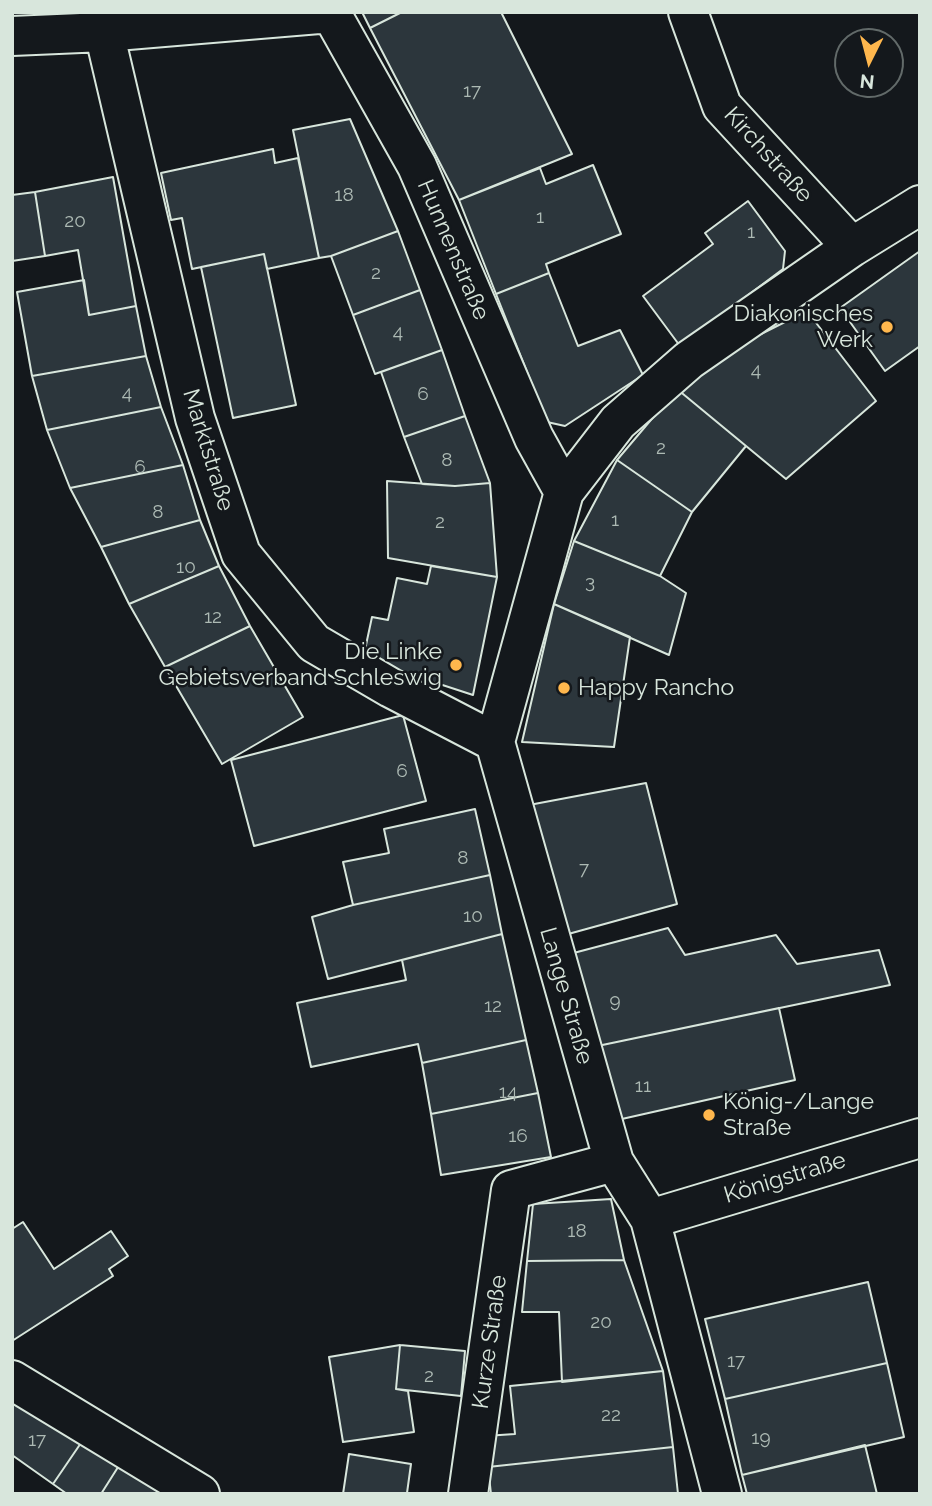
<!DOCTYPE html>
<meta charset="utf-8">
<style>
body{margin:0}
#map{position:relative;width:932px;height:1506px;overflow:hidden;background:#14181c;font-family:Raleway,sans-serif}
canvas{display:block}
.frame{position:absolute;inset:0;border:14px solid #d8e6dc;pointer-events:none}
.north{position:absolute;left:834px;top:28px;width:70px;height:70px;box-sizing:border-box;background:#14181c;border:2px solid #626a69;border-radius:50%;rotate:186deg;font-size:19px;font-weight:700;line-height:28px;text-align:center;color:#d8e6dc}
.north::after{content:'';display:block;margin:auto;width:24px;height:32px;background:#ffb74d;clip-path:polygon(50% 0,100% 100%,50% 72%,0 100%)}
</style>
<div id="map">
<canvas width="932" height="1506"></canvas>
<div class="frame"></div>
<div class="north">N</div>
</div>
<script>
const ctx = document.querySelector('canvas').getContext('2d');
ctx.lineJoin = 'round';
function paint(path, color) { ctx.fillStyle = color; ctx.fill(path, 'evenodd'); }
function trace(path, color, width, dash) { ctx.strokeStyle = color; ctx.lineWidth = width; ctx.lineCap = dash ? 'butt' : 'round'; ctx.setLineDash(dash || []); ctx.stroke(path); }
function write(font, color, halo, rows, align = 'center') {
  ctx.font = font + ' Raleway,sans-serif'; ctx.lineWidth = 5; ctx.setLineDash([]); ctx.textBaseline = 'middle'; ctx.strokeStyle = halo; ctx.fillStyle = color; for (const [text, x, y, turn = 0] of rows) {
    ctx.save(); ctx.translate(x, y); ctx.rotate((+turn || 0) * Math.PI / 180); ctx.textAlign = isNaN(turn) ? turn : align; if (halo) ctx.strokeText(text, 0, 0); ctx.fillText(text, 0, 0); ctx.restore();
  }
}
const building = new Path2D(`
 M362 12H402L370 28Z
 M402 12H501L572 154 459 200 370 28Z
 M350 119 398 231 331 256 319 258 293 130Z
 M273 149 275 163 298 158 319 258 267 269 264 254 192 269 182 218 171 220 161 173Z
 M593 165 621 234 546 264 549 273 496 294 459 200 540 168 546 184Z
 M113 177 136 306 89 315 78 250 45 256 35 192Z
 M35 192 45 256 12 261V195Z
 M748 201 785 251 783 269 680 346 643 296 713 244 705 233Z
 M398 231 420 290 353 315 331 256Z
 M920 251V346L885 371 840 308Z
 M264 254 296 405 233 418 201 267Z
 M549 273 578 346 620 330 643 375 565 426 547 422 496 294Z
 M84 280 89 315 136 306 146 356 32 376 17 292Z
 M420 290 442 350 375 374 353 315Z
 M807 311 876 401 786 479 677 389 745 342Z
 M442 350 465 416 404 437 381 372Z
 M146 356 161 407 47 430 32 376Z
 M677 389 746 446 692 512 617 460Z
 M161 407 183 465 70 488 47 430Z
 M465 416 490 483 455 486 422 484 404 437Z
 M617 460 692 512 660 576 574 541Z
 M183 465 200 520 101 547 70 488Z
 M387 481 455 486 490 483 497 577 388 558Z
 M200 520 219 566 129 604 101 547Z
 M574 541 660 576 686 593 669 655 554 604Z
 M219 566 250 626 165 667 129 604Z
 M431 566 497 577 473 695 363 659 372 617 388 620 397 578 427 584Z
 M554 604 630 637 614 747 522 742Z
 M250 626 303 717 222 764 165 667Z
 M403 715 426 801 254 846 231 760Z
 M646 783 677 904 561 936 529 805Z
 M475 809 490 875 353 905 343 862 389 853 384 829Z
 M490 875 502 934 328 979 312 917 353 905Z
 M668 928 685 955 776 935 797 964 879 950 890 985 588 1048 566 955Z
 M502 934 526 1040 422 1063 418 1044 311 1067 297 1003 406 980 402 960Z
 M779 1008 795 1080 613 1121 588 1048Z
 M526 1040 538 1093 431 1114 422 1063Z
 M538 1093 551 1157 441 1175 431 1114Z
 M611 1199 624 1260 527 1261 533 1204Z
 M23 1222 54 1269 111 1231 128 1256 109 1269 113 1276 12 1341V1229Z
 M624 1260 663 1371 562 1382 559 1312H522L527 1261Z
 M868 1282 887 1363 725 1399 705 1319Z
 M400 1345 465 1351 461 1396 396 1389Z
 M400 1345 396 1389 408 1391 414 1432 343 1442 329 1357Z
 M887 1363 904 1437 742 1475 725 1399Z
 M663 1371 673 1447 488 1467 485 1436 515 1434 510 1386Z
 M12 1391 83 1440 53 1484 12 1455Z
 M83 1440 120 1464 101 1494H67L53 1484Z
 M865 1445 877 1494H747L742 1475Z
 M673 1447 678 1494H491L488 1467Z
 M349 1454 411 1464 407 1493 414 1494H343Z
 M120 1464 159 1489 156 1494H101Z`);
const minor = new Path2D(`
 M688 12 722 106 852 247
 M104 32 195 418 241 554 314 643 391 688 495 742
 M12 36 104 32 331 13 417 166 534 438 564 492
 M650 1219 920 1138
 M12 1380 200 1494
 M468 1494 511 1190 614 1162
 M722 1494 650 1219 614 1162 495 742 564 492 618 422 689 360 852 247 920 205`);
const markers = [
 [887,327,7,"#ffb74d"],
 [456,665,7,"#ffb74d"],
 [564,688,7,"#ffb74d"],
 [709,1115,7,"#ffb74d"]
];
const numberNames = [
 ["17",472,91],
 ["18",344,195],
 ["1",540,217],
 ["20",75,221],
 ["1",751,232],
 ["2",376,273],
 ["4",398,332],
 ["4",756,370],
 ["4",127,393],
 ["6",423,394],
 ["2",661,448],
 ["8",447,460],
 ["6",140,467],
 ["8",158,512],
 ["1",615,520],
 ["2",440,522],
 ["10",186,567],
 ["3",590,582],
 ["12",213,617],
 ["6",402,771],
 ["8",463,858],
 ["7",584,869],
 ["10",473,916],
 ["9",615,1001],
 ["12",493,1006],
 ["11",643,1086],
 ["14",508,1092],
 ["16",518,1136],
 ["18",577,1231],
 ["20",601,1322],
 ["17",736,1361],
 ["2",429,1376],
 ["22",611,1415],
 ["19",761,1438],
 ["17",37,1440]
];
const streetNames = [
 ["Kirchstraße",768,155,48],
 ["Hunnenstraße",453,250,67],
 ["Marktstraße",208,450,73],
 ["Lange Straße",566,996,74],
 ["Königstraße",785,1178,-17],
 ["Kurze Straße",490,1342,-82]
];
const poiNames = [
 ["Diakonisches",873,314],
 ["Werk",873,340],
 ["Die Linke",442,652],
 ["Gebietsverband Schleswig",442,678],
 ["Happy Rancho",578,688,"left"],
 ["König-/Lange",723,1102,"left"],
 ["Straße",723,1128,"left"]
];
paint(building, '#2c363c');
trace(building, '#d8e6dc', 2);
trace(minor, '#d8e6dc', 42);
trace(minor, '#14181c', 38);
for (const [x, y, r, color] of markers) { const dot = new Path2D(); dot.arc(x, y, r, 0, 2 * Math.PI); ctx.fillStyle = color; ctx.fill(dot); trace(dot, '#14181c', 2.5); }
write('19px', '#adbab4', null, numberNames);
write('23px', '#d8e6dc', '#14181c', streetNames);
write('23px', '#d8e6dc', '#14181c', poiNames, 'right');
</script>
